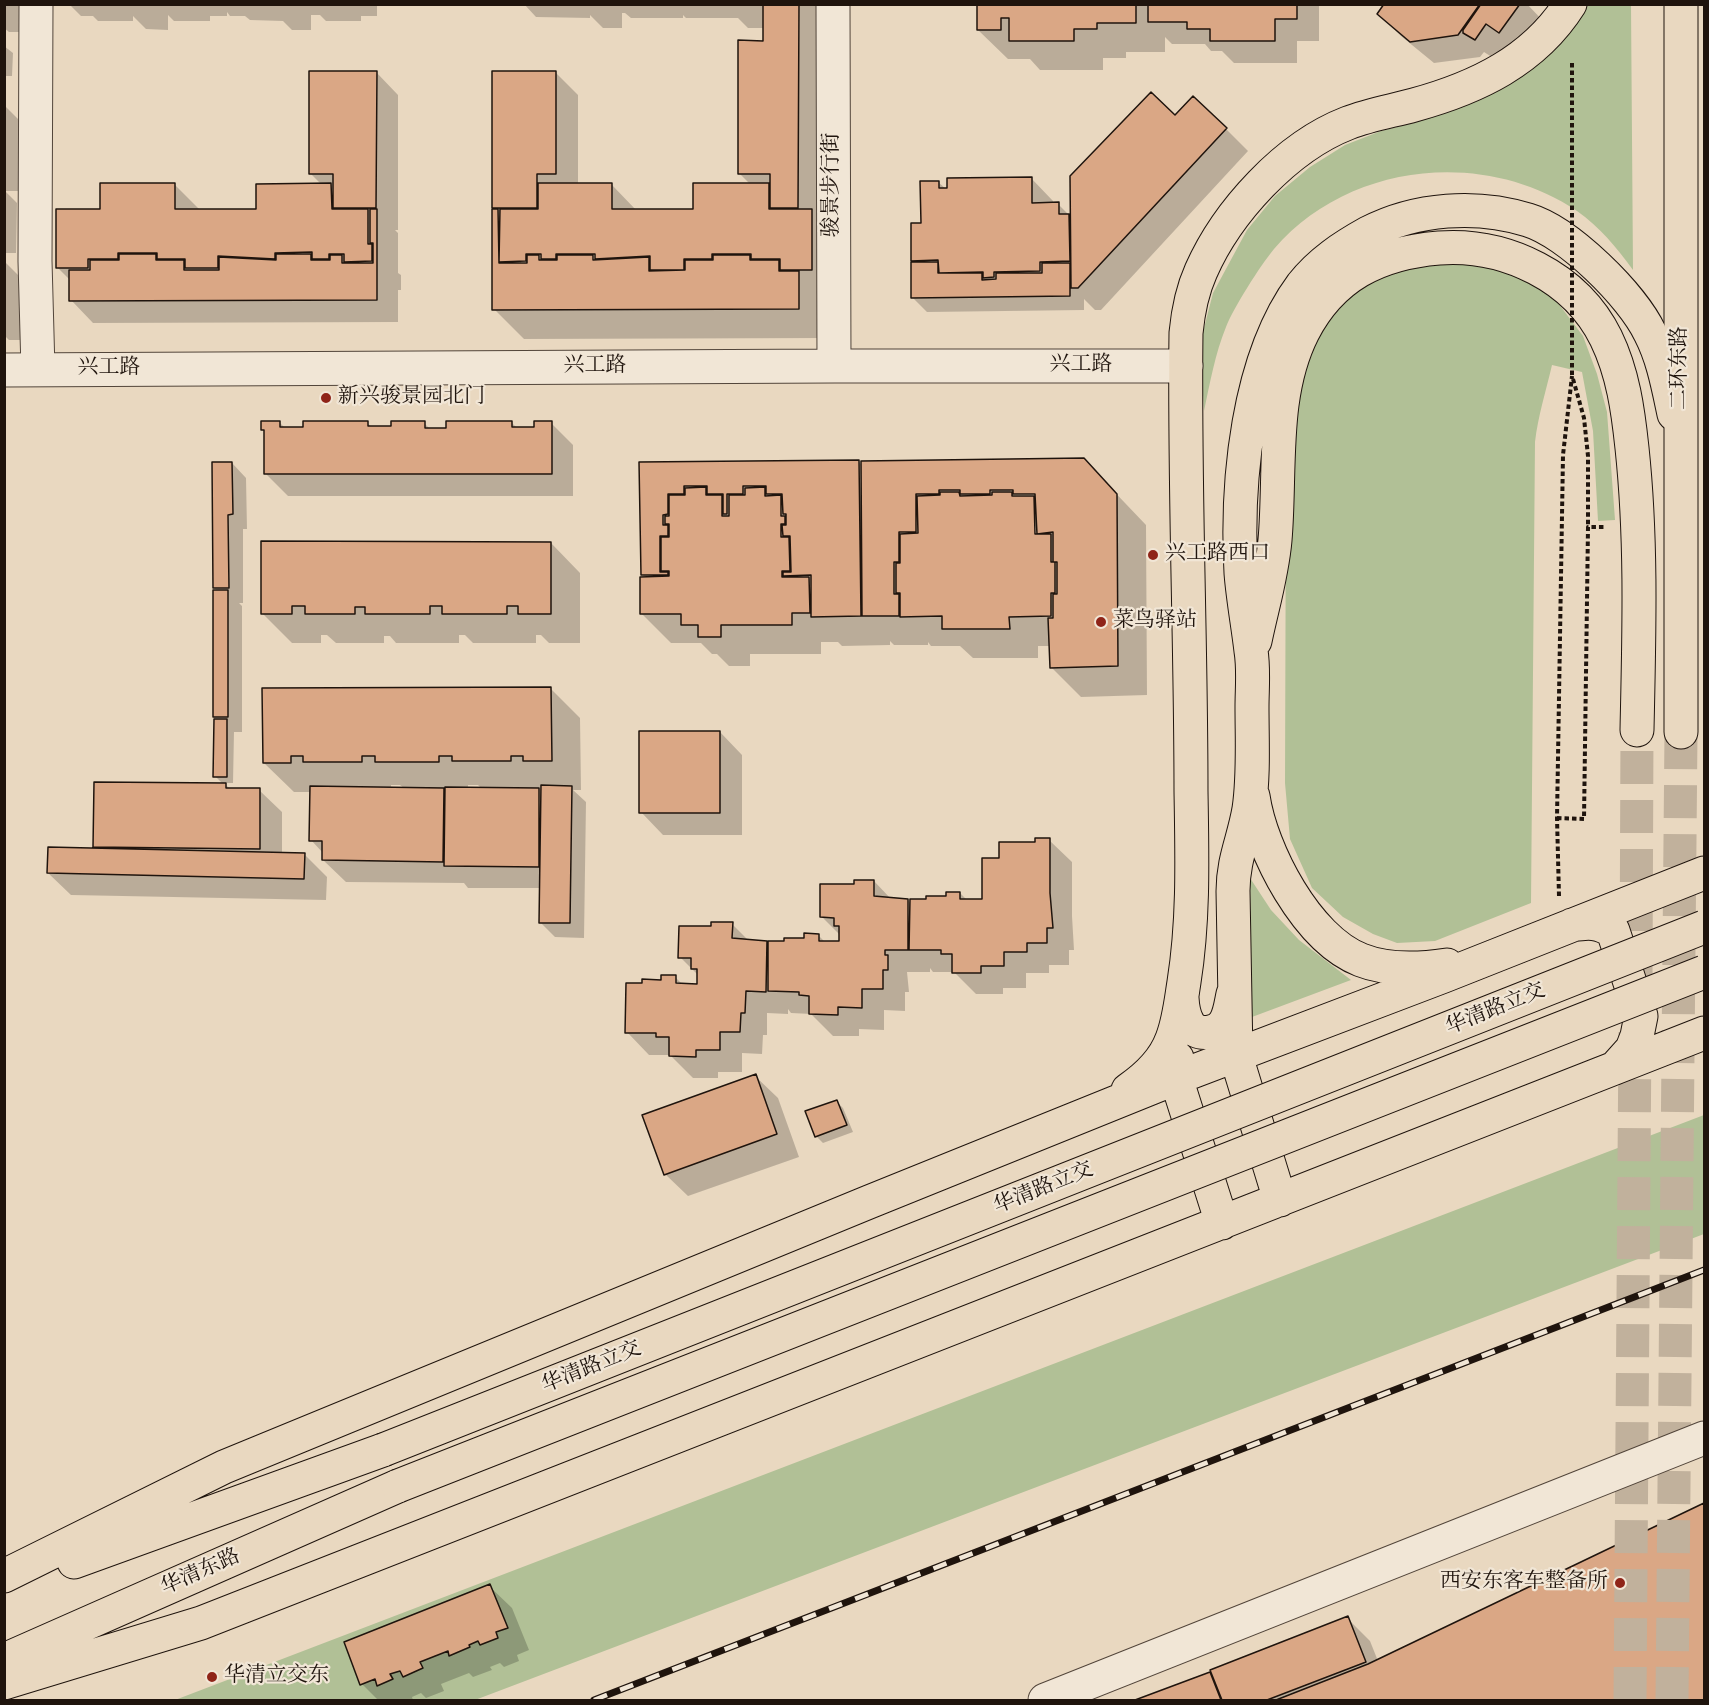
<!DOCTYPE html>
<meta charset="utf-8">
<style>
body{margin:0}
#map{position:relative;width:1709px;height:1705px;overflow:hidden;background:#e9d8c0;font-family:"IM FELL DW Pica",serif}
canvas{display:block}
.frame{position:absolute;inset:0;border:6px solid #1f140d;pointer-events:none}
</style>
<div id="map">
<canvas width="1709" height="1705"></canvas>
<div class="frame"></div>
</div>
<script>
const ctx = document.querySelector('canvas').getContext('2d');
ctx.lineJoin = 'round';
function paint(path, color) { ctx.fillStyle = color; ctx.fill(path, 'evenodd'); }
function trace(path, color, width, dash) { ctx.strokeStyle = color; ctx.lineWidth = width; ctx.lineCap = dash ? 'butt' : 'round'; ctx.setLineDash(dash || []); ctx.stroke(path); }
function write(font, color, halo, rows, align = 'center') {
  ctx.font = font + ' "IM FELL DW Pica","Noto Serif SC",serif'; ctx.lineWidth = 4.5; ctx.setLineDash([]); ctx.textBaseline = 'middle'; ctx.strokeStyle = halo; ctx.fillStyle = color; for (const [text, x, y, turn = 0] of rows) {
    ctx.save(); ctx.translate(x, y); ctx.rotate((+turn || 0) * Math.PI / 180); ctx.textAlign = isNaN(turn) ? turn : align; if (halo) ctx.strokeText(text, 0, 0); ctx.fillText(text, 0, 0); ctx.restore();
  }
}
const green = new Path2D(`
 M1576 5H1631L1633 270C1617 248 1600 227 1577 211 1483 148 1348 163 1274 249 1260 266 1234 307 1226 327 1215 354 1210 383 1204 411L1202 378 1203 332 1213 293 1247 230 1275 196 1310 167 1345 145 1381 131 1417 122 1446 111Z
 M1450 256 1525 275 1555 299 1583 336 1597 374 1607 412 1615 520 1598 521 1593 431 1582 372 1552 365C1546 391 1538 416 1535 442L1531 903 1435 941 1397 943 1373 934 1343 917 1312 888 1290 839 1285 783 1286 468 1297 387 1312 340 1336 303 1367 278Z
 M1250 878 1271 910 1299 940 1351 980 1252 1017Z
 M1704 1115V1234L475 1700H175Z`);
const shadow = new Path2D(`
 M4 4H21L20 32H9L4 28Z
 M69 4H377V16H361V21H326L320 15H311V30H292L283 21 250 20 245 16H230L227 12V16H210V21H174L168 15V30L146 29 133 16V21H98L93 16H81Z
 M524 4H834L828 338 524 339 494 309 497 211 494 207 555 72 578 95V185H612L637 211 695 210 751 185 739 173 765 43V28H748L738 18H686L683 15V18H631L625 13H622V28H603L590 15V18L536 17ZM595 246H596V262L592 258ZM753 246V262H748L750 255 715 257 713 268 710 252ZM649 249H652V272H647ZM529 252H542V268L538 257H529ZM682 258H687V278H684ZM521 260H524L529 265 521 264Z
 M978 4H1319V41H1297V63H1234L1222 51H1211L1205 44H1172L1165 37V52H1126V58H1103V70H1040L1030 59H1008L978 30Z
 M1386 4H1527L1545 23 1498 61 1484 52 1480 57 1434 63 1401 36 1379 14Z
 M4 46 13 53 12 76H4Z
 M376 72 398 95V230H395L398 233V273L401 275V290H398V322L93 323 71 300V281L58 268 101 210 174 184 201 211 258 210 322 185 310 173Z
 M4 105 26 127V183H18V191H5L17 203 16 253H4Z
 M1175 117 1226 129 1248 151 1101 310H1095L1084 299V310L927 312 912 297 916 263 912 260 922 224 938 182 946 189 1031 178 1053 201V204H1058L1072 218Z
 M4 261 22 279V340H9L4 335Z
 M280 423 285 428 367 423 372 427H392L424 423 431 430 512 423 517 428H535L551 423 573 445V496H288L265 473V432L263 429Z
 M1084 460 1146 525 1147 695 1081 697 1052 668 1051 646H1038V658H973L960 646H931L928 642V645H894L890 641V645L842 646 838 642H821V654H750V666H729L717 654H712L701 643H671L642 614 646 578 642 574 641 464 859 462 862 465ZM1010 483 1036 493V498H1010ZM682 491H687V497H682ZM704 491H708L709 497H704ZM1034 505H1037L1038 536H1033Z
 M232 463 246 478 247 529H243V603H239L242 606V732H234L233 783H224L230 789 259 790 282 812V854H304L327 877 326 900 71 895 48 873 95 850 96 784 224 785 215 776 214 717 218 591 214 588Z
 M263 543H551L580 573V643H549L541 635H536V643H473L465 635H459V643H396L390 636H384V643H336L327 635H321V643H292L263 614Z
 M551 689 580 718 581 790H573L586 802 584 938 555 937 540 922 541 888H468L464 883 346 882 323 860V853L311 840V792H294L264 763ZM391 785H400L404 788H391ZM468 785H478L482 789H468Z
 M720 732 742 755V835H663L641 812Z
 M1049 840 1072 862V916L1074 950H1069V965H1049V973H1026V988H1003V994H976L954 972H933L930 968V972H907L909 992H905V1011L884 1010V1030L859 1029V1036H833L811 1014 791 1013 788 1009V1014L767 1013V1035H763L762 1054 742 1053V1072H718V1078H693L670 1055H649L627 1032 662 981 675 977 683 985H699V976L680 957 712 928 732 924 749 941 766 942 769 945 818 935 825 942H841V936L822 917 856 886 874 881 891 899 908 900 911 904 947 898 960 893 967 900 983 901 1000 860Z
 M755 1076 778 1098 799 1157 688 1196 665 1174Z
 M836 1101 843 1108 853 1132 823 1143 816 1136Z
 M1704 1505V1700H1138L1347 1618 1370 1641 1378 1661Z
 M489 1586 512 1608 529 1650 517 1655 519 1661 504 1667 500 1663 490 1667 492 1670 473 1677 469 1673 441 1684 444 1691 426 1698 421 1693 412 1697 413 1700H378L362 1684Z`);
const building = new Path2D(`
 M763 4H799L798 208H770V174H738V40L763 41Z
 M977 4H1136V23H1097V29H1074V41H1009V18H1001V30H977Z
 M1148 4H1297V19H1275V41H1210V29H1187V22H1148Z
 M1384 4H1480L1458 35 1410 42 1377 14Z
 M1481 4H1520L1499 33 1486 24 1475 40 1463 33V30Z
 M309 71H377L376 208H333V174H309Z
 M492 71H556V174H537V208H492Z
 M1151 92 1175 115 1193 96 1227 128 1078 288H1071L1070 176Z
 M1032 177V203L1059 202V214H1069L1070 261 1040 262V271L994 272V277L983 278V272L939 273 938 260 911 261V223H921L920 181H939V188H947V178Z
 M100 183H175V209H256V184L331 183 332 209H368V244H372V261L344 262V254H329V259H312V252L275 253V259L218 256V268H185V259H157V253H118V259H88V268H56V209H100Z
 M538 183H612V209H693V183H769V209H812V270H780V259H751V254H712V259H684V270H650V256L595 259V254H556V259H541V254H526V261L499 262 500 209H538Z
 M370 209H377V300L69 301V270H90V260H119V254H156V260H184V270H219V257L276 260V254H311V260H330V255H342V263H373V243H370Z
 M492 209H498L499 263H527V255H539V260H557V255H593V260L649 257V271L685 270V260H713V255H750V260H779V271H799V309L492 310Z
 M911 262H938V273H982V280L996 279V273H1042V263H1070V296L911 298Z
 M261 421H280V427H303V421H368V426H391V421H425V428H446V421H512V427H534V421H552V474H264V430H261Z
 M1084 458 1117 494 1118 666 1050 668 1048 618H1053V594H1057V562H1053V532L1037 534 1035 494H1013V490H990V494H960V490H939V494H916V532H899V562H894V594H899V616H862L861 461Z
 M859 460 861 616 811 617V575L783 576V572H791L790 536H783L782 525H786V514H783L782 494H766V486H743V494H727V514H723V494H707V486H684V494H668V514L663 515V525H668V536H660V572H668V575H641L639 462Z
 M212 462H232L233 514 228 515 229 588H213Z
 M706 487V495H722V516H729V495H745V488L765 487V496L781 495V516H785V524H781V537H789L790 571H782V577H809L810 613H792V625H721V637H698V625H681V614H640V577L669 576V571H661V537H669V524H665V516H669V495H685V488Z
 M940 492H959L960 496 992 495V492H1012V496H1034L1035 534H1051V562H1055V593H1051V616L1009 617 1010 629H942V616L900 617V593H896V563H900V534L918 533 917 496 940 495Z
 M261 541 551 542V614H518V606H507V614H442V606H430V614H365V607H355V614H305V606H292V614H261Z
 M213 590H228V717H213Z
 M551 687 552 761H523V756H511V761H452V756H439V762H375V756H362V762H303V756H291V763H263L262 688Z
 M214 719H227V777H213Z
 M639 731H720V813H639Z
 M94 782 226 783V788H260V849L93 847Z
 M541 785 572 786 570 923H539Z
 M310 786 444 788 443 862 322 860V841H309Z
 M445 787 539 788V867L444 866Z
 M1035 838H1050V893L1053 928H1047V943H1027V952H1004V966H981V973H952V954H941V950H909L910 899H926V896H946V892H960V899H982V858H999V842H1035Z
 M48 847 305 853 304 879 47 873Z
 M854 880H874V896L908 899V950H885V955H888V970H883V989H862V1008L838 1007V1015L809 1014V996L799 995V992L768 991V941H784V938H804V933L819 934V941H839V926H834V918L820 917V884H854Z
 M711 922H733L732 938 767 941 766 992 746 991 745 1013H741L740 1032H720V1050H696V1057L669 1056V1037H656V1033H625L626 983H642V979L661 980V975H676V983L697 984V969H691V958H678L679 926H711Z
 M756 1074 777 1134 664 1175 642 1115Z
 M837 1100 847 1125 815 1137 805 1111Z
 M1704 1503V1700H1276L1368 1664Z
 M490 1584 508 1628 496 1632 498 1638 480 1645 478 1641 469 1645 470 1647 449 1656 448 1651 420 1662 423 1668 403 1677 400 1671 390 1674 393 1679 377 1686 375 1679 360 1685 344 1642Z
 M1348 1616 1366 1662 1267 1700H1222L1210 1670Z
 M1210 1672 1221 1700H1135Z`);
const majorTunnel = new Path2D(`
 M1636 980 1637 730
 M1630 1700 1635 1032`);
const highwayTunnel = new Path2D(`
 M1672 1700 1681 732`);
const path = new Path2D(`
 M1573 379 1584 418 1588 456V527
 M1557 818 1584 819 1588 527H1605
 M1559 896 1557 818 1563 455 1572 376`);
const minor = new Path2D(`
 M36 4 35 261 38 370
 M833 4 834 366
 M4 370 834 366H1186
 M1045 1700 1704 1438`);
const major = new Path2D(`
 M1255 641C1262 607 1272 575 1275 540 1281 471 1271 395 1303 332 1332 276 1378 253 1439 248 1506 243 1576 277 1606 338 1623 373 1628 410 1632 448 1642 542 1639 636 1637 730
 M1253 796C1261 851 1307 939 1361 960 1386 970 1420 969 1447 965
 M1572 925C1589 922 1598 922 1613 931L1641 1016 1637 1036 1632 1049 1615 1068
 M1182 998C1183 1015 1188 1036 1210 1032 1216 1031 1222 1027 1225 1022 1230 1014 1231 1003 1233 994
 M1177 1058 1176 1078 1222 1223
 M1128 1090C1147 1077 1164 1061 1172 1039 1179 1021 1181 1001 1184 982 1194 919 1192 855 1191 791 1191 639 1184 486 1186 333 1188 312 1192 291 1201 271 1227 212 1286 147 1348 123 1369 115 1392 111 1414 105 1476 88 1534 61 1570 4
 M1280 1200 1236 1056 1233 891C1233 859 1244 839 1249 809 1254 775 1252 741 1252 707 1252 689 1254 669 1251 651 1248 625 1243 599 1241 573 1236 483 1247 359 1302 285 1320 262 1343 247 1368 233 1416 208 1477 204 1528 220 1568 232 1632 295 1650 333 1663 358 1668 386 1674 414
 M74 1562 383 1450
 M4 1576 224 1467 869 1202 1176 1078 1444 976 1704 873
 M4 1660 398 1486
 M4 1683 201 1623 1704 1033`);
const highway = new Path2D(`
 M1681 732V4`);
const rail = new Path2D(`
 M594 1700 1704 1270`);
const pathBridge = new Path2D(`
 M1572 63V376`);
const majorBridge = new Path2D(`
 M383 1450 1704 927
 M398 1486 1704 972`);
const markers = [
 [326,398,6,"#8f2418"],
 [1153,555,6,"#8f2418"],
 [1101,622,6,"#8f2418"],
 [1620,1583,6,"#8f2418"],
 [212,1677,6,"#8f2418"]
];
const streetNames = [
 ["骏景步行街",833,185,-90],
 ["兴工路",1081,366],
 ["兴工路",595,367],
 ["二环东路",1681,368,-90],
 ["兴工路",109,369],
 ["华清路立交",1496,1010,-22],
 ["华清路立交",1044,1189,-22],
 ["华清路立交",592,1368,-22],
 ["华清东路",201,1573,-24]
];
const poiNames = [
 ["新兴骏景园北门",338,398],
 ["兴工路西口",1165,555],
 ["菜鸟驿站",1113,622],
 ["西安东客车整备所",1608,1583,"right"],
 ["华清立交东",224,1677]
];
paint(green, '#b1c096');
paint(shadow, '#0003');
paint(building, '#daa785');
trace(building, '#1f140d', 1.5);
trace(majorTunnel, '#c1b19c', 33, [33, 16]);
trace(highwayTunnel, '#c1b19c', 33, [33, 16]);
trace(minor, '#52453a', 35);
trace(major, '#1f140d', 35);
trace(highway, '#1f140d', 35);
trace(path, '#1f140d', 4, [4.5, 3]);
trace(minor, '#f1e6d6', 33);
trace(major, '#e9d8c0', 33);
trace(highway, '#e9d8c0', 33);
trace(rail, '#1f140d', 7);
trace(rail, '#f1e6d6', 4.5, [14]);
trace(majorBridge, '#1f140d', 35, []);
trace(pathBridge, '#1f140d', 4, [4.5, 3]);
trace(majorBridge, '#e9d8c0', 33);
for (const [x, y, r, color] of markers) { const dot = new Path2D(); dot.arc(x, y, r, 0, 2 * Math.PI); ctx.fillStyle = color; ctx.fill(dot); trace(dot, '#f1e6d6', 2); }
write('21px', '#1f140d', '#f1e6d6', streetNames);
write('21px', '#1f140d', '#f1e6d6', poiNames, 'left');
</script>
